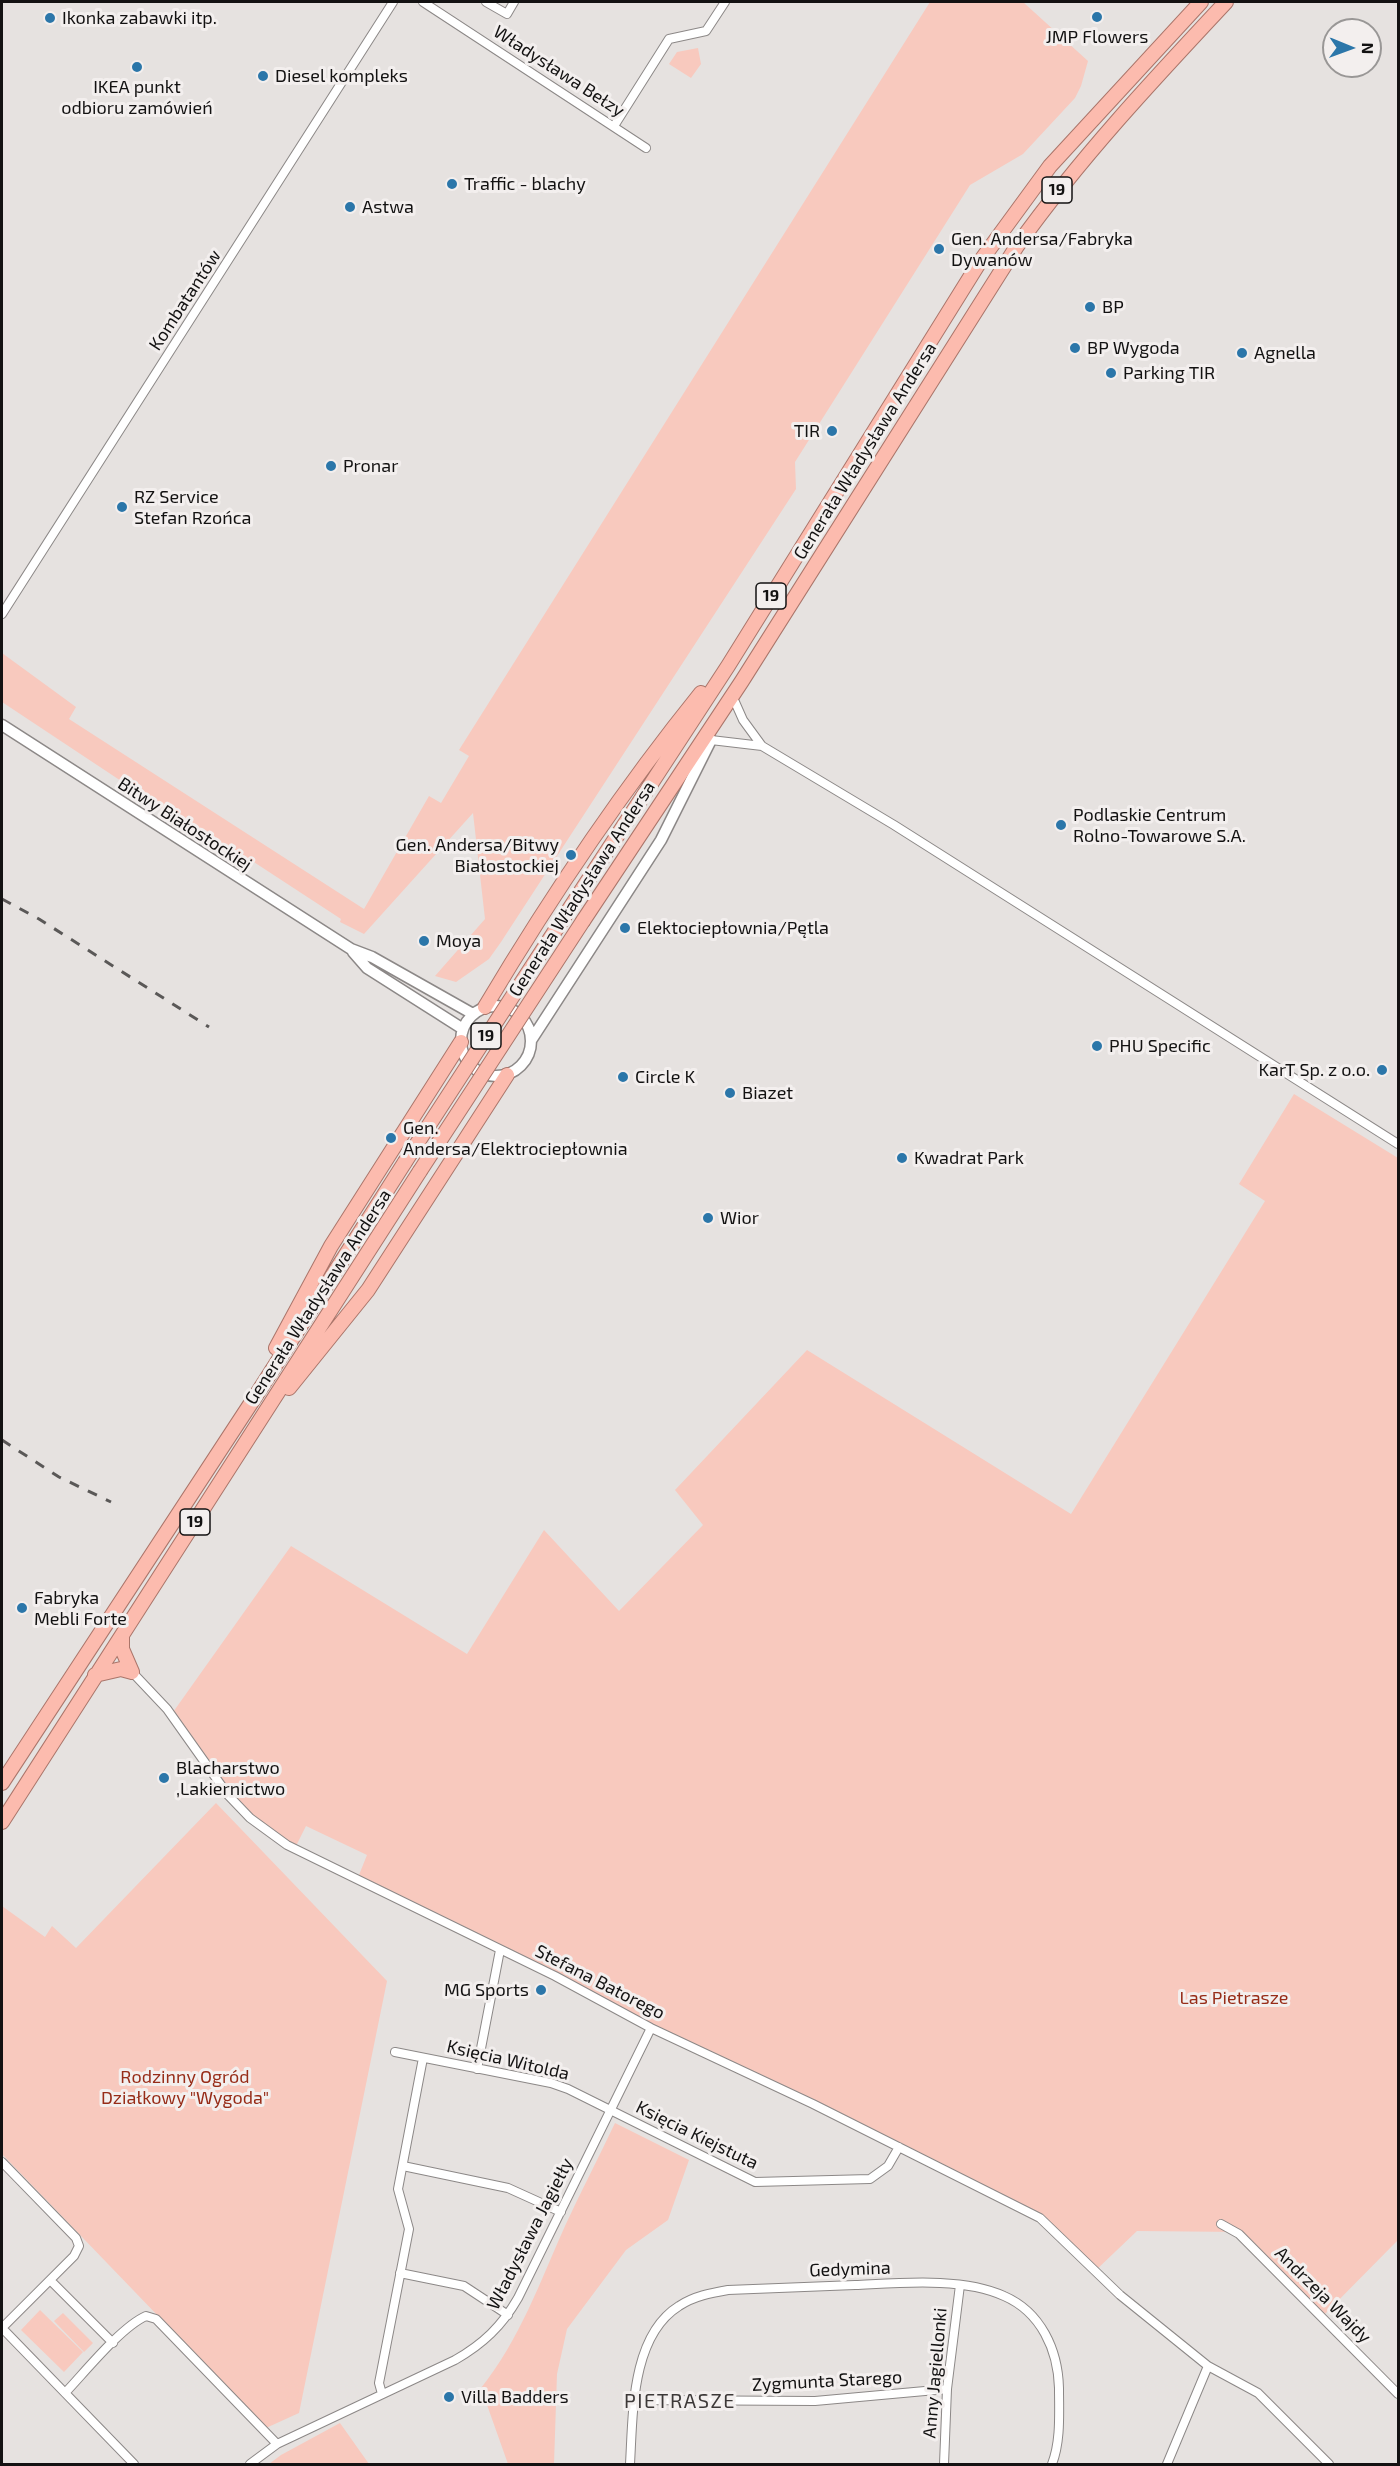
<!DOCTYPE html>
<meta charset="utf-8">
<style>
body{margin:0}
#map{position:relative;width:1400px;height:2466px;overflow:hidden;background:#e6e2e0;font-family:"Exo 2",sans-serif}
canvas{display:block}
.frame{position:absolute;inset:0;border:3px solid #131212;pointer-events:none}
.north{position:absolute;left:1322px;top:18px;width:60px;height:60px;box-sizing:border-box;background:#f3efee;border:2px solid #999796;border-radius:50%;rotate:91deg;font-size:16px;font-weight:700;line-height:24px;text-align:center;color:#131212}
.north::after{content:'';display:block;margin:auto;width:21px;height:27px;background:#2b76a9;clip-path:polygon(50% 0,100% 100%,50% 72%,0 100%)}
</style>
<div id="map">
<canvas width="1400" height="2466"></canvas>
<div class="frame"></div>
<div class="north">N</div>
</div>
<script>
const ctx = document.querySelector('canvas').getContext('2d');
ctx.lineJoin = 'round';
function paint(path, color) { ctx.fillStyle = color; ctx.fill(path, 'evenodd'); }
function trace(path, color, width, dash) { ctx.strokeStyle = color; ctx.lineWidth = width; ctx.lineCap = dash ? 'butt' : 'round'; ctx.setLineDash(dash || []); ctx.stroke(path); }
function write(font, color, halo, rows, align = 'center') {
  ctx.font = font + ' "Exo 2",sans-serif'; ctx.lineWidth = 6; ctx.setLineDash([]); ctx.textBaseline = 'middle'; ctx.strokeStyle = halo; ctx.fillStyle = color; for (const [text, x, y, turn = 0] of rows) {
    ctx.save(); ctx.translate(x, y); ctx.rotate((+turn || 0) * Math.PI / 180); ctx.textAlign = isNaN(turn) ? turn : align; if (halo) ctx.strokeText(text, 0, 0); ctx.fillText(text, 0, 0); ctx.restore();
  }
}
const green = new Path2D(`
 M930 2H1023L1088 61 1081 86 1075 98 1023 154 970 185 795 462 796 489 501 942 489 959 456 982 435 976 485 919 473 813 364 934 340 922 341 919 240 853 226 849 195 830 2 702V653L76 707 69 719 364 909 429 796 441 803 469 756 459 750Z
 M698 48 701 64 691 78 669 64 677 52Z
 M1294 1094 1398 1158V2240L1322 2317 1239 2232 1137 2231 1094 2272 1042 2219 357 1880 367 1855 306 1826 295 1848 250 1817 171 1715 291 1546 467 1654 544 1530 619 1611 703 1525 675 1490 807 1350 1071 1514 1265 1201 1239 1184Z
 M216 1803 387 1981 299 2413 266 2428 2 2154V1906L45 1937 52 1926 76 1948Z
 M615 2123 689 2160 668 2220 626 2250 567 2329 557 2374 554 2464H508L481 2388C520 2339 540 2282 565 2226 581 2191 599 2157 615 2123Z
 M40 2310 83 2352 64 2372 21 2330Z
 M63 2313 93 2343 84 2352 54 2321Z
 M340 2423 369 2464H269L281 2455Z`);
const minor = new Path2D(`
 M423 2 646 148
 M486 2 507 14 514 2
 M614 126 669 39 706 31 725 2
 M2 614 393 2
 M735 702 743 720 762 746 894 825 1398 1144
 M711 740 762 746
 M132 1672 167 1709 228 1795 250 1818 287 1845 555 1976 651 2028 813 2104 1040 2218 1120 2295 1208 2366 1258 2393 1329 2464
 M395 2052 551 2083 568 2089 755 2182 870 2179 888 2166 899 2147
 M477 2069 500 1950
 M2 2162 76 2238 79 2246 74 2256 2 2328
 M403 2166 508 2188 561 2212
 M1221 2224 1239 2234 1398 2394
 M400 2273 464 2286 508 2315
 M50 2280 113 2343
 M2 2328 134 2464
 M65 2393C85 2372 121 2327 146 2316L156 2319 277 2444
 M382 2394 379 2383 409 2229 398 2189 423 2058
 M635 2400 815 2401 947 2389
 M250 2464 277 2444 455 2360C483 2344 502 2326 518 2298L651 2028
 M630 2464C633 2414 631 2336 679 2306 694 2296 711 2293 728 2290 770 2288 813 2287 855 2285 900 2283 963 2277 1004 2296 1041 2312 1058 2350 1059 2388 1059 2413 1061 2441 1052 2464
 M944 2464 947 2389 960 2285
 M1167 2464 1208 2366`);
const tertiary = new Path2D(`
 M2 725 351 949 372 957 473 1014
 M353 952 367 968 463 1029
 M461 1041a35 35 0 1 1 70 0a35 35 0 1 1-70 0Z
 M532 1039 661 840 711 740`);
const trunk = new Path2D(`
 M568 911 728 666 979 263 1050 166 1201 2
 M583 921 742 681 1017 246C1080 158 1153 80 1226 2
 M485 1007C550 898 621 792 701 693
 M276 1348 331 1246 461 1042
 M289 1388 368 1290 507 1075
 M122 1635V1649L132 1672
 M95 1675 121 1669 132 1672
 M2 1783 255 1397 405 1162
 M2 1822 420 1171`);
const rail = new Path2D(`
 M2 899 39 919 209 1027
 M2 1440 59 1477 111 1502`);
const trunkBridge = new Path2D(`
 M405 1162 568 911
 M420 1171 583 921`);
const markers = [
 [1097,17,6,"#2b76a9"],
 [50,18,6,"#2b76a9"],
 [137,67,6,"#2b76a9"],
 [263,76,6,"#2b76a9"],
 [452,184,6,"#2b76a9"],
 [350,207,6,"#2b76a9"],
 [939,249,6,"#2b76a9"],
 [1090,307,6,"#2b76a9"],
 [1075,348,6,"#2b76a9"],
 [1242,353,6,"#2b76a9"],
 [1111,373,6,"#2b76a9"],
 [832,431,6,"#2b76a9"],
 [331,466,6,"#2b76a9"],
 [122,507,6,"#2b76a9"],
 [1061,825,6,"#2b76a9"],
 [571,855,6,"#2b76a9"],
 [625,928,6,"#2b76a9"],
 [424,941,6,"#2b76a9"],
 [1097,1046,6,"#2b76a9"],
 [1382,1070,6,"#2b76a9"],
 [623,1077,6,"#2b76a9"],
 [730,1093,6,"#2b76a9"],
 [391,1138,6,"#2b76a9"],
 [902,1158,6,"#2b76a9"],
 [708,1218,6,"#2b76a9"],
 [22,1608,6,"#2b76a9"],
 [164,1778,6,"#2b76a9"],
 [541,1990,6,"#2b76a9"],
 [449,2397,6,"#2b76a9"]
];
const shields = [
 [1057,190,30],
 [771,596,30],
 [486,1036,30],
 [195,1522,30]
];
const shieldNames = [
 ["19",1057,190],
 ["19",771,596],
 ["19",486,1036],
 ["19",195,1522]
];
const poiNames = [
 ["Ikonka zabawki itp.",62,18],
 ["JMP Flowers",1097,37,"center"],
 ["Diesel kompleks",275,76],
 ["IKEA punkt",137,87,"center"],
 ["odbioru zamówień",137,108,"center"],
 ["Traffic - blachy",464,184],
 ["Astwa",362,207],
 ["Gen. Andersa/Fabryka",951,239],
 ["Dywanów",951,260],
 ["BP",1102,307],
 ["BP Wygoda",1087,348],
 ["Agnella",1254,353],
 ["Parking TIR",1123,373],
 ["TIR",820,431,"right"],
 ["Pronar",343,466],
 ["RZ Service",134,497],
 ["Stefan Rzońca",134,518],
 ["Podlaskie Centrum",1073,815],
 ["Rolno-Towarowe S.A.",1073,836],
 ["Gen. Andersa/Bitwy",559,845,"right"],
 ["Białostockiej",559,866,"right"],
 ["Elektociepłownia/Pętla",637,928],
 ["Moya",436,941],
 ["PHU Specific",1109,1046],
 ["KarT Sp. z o.o.",1370,1070,"right"],
 ["Circle K",635,1077],
 ["Biazet",742,1093],
 ["Gen.",403,1128],
 ["Andersa/Elektrociepłownia",403,1149],
 ["Kwadrat Park",914,1158],
 ["Wior",720,1218],
 ["Fabryka",34,1598],
 ["Mebli Forte",34,1619],
 ["Blacharstwo",176,1768],
 [",Lakiernictwo",176,1789],
 ["MG Sports",529,1990,"right"],
 ["Villa Badders",461,2397]
];
const streetNames = [
 ["Władysława Bełzy",559,71,33],
 ["Kombatantów",185,300,-57],
 ["Generała Władysława Andersa",865,451,-58],
 ["Bitwy Białostockiej",185,824,33],
 ["Generała Władysława Andersa",582,889,-57],
 ["Generała Władysława Andersa",318,1297,-57],
 ["Stefana Batorego",600,1982,27],
 ["Księcia Witolda",508,2060,13],
 ["Księcia Kiejstuta",697,2135,26],
 ["Władysława Jagiełły",530,2234,-63],
 ["Gedymina",850,2269,-2],
 ["Andrzeja Wajdy",1323,2295,45],
 ["Anny Jagiellonki",935,2373,-85],
 ["Zygmunta Starego",827,2381,-3]
];
const parkNames = [
 ["Las Pietrasze",1234,1998],
 ["Rodzinny Ogród",185,2077],
 ["Działkowy \"Wygoda\"",185,2098]
];
const neighbourhoodNames = [
 ["PIETRASZE",680,2401]
];
paint(green, '#f8c9be');
trace(minor, '#8c8887', 10);
trace(tertiary, '#8c8887', 13);
trace(trunk, '#aa756a', 16);
trace(minor, '#fff', 8);
trace(tertiary, '#fff', 10);
trace(trunk, '#fcbbae', 14);
trace(rail, '#5a5857', 3, [10, 10]);
trace(trunkBridge, '#aa756a', 16, []);
trace(trunkBridge, '#fcbbae', 14);
for (const [x, y, r, color] of markers) { const dot = new Path2D(); dot.arc(x, y, r, 0, 2 * Math.PI); ctx.fillStyle = color; ctx.fill(dot); trace(dot, '#f3efee', 2); }
for (const [x, y, w] of shields) { const box = new Path2D(); box.roundRect(x - w / 2, y - 13, w, 26, 4.5); ctx.fillStyle = '#f3efee'; ctx.fill(box); trace(box, '#131212', 1.5); }
write('bold 16px', '#131212', null, shieldNames);
write('18px', '#131212', '#f3efee', poiNames, 'left');
write('18px', '#131212', '#f3efee', streetNames);
write('18px', '#972c18', '#f3efee', parkNames);
ctx.letterSpacing = '1.5px';
write('20px', '#3d3938', '#f3efee', neighbourhoodNames);
ctx.letterSpacing = '0px';
</script>
